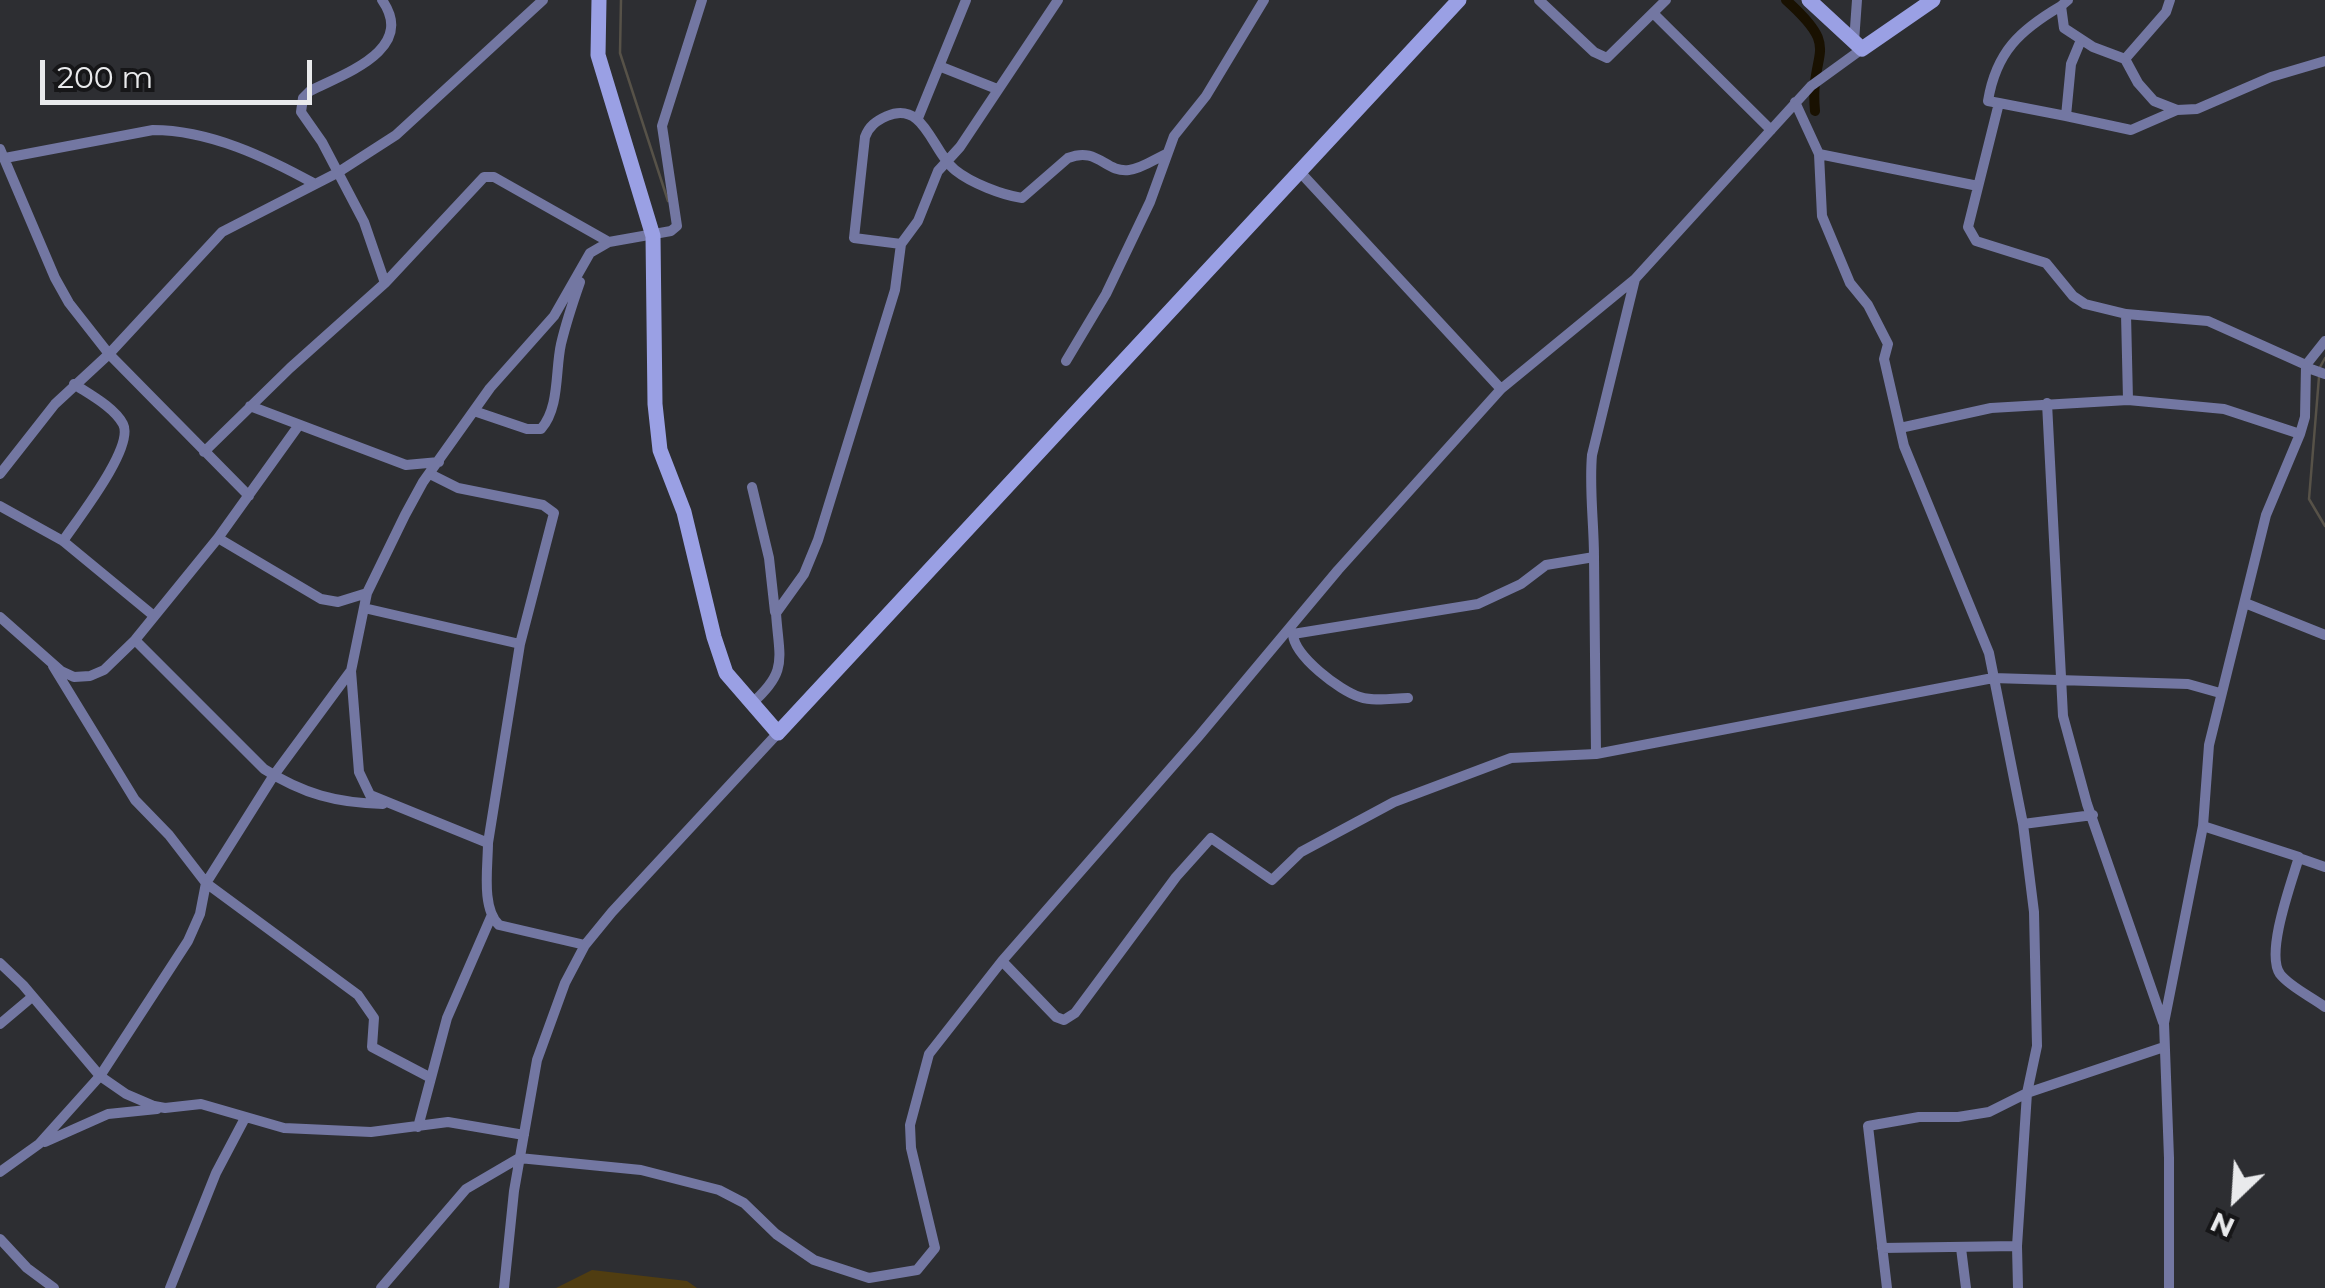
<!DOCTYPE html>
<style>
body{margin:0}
#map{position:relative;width:2325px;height:1288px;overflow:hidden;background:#2d2e32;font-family:Montserrat,sans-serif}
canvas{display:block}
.north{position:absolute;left:2185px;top:1148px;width:100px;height:100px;-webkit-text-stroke:8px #161618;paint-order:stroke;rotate:205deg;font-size:28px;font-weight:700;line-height:40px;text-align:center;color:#e9eaec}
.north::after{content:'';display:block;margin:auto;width:35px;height:45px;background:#e9eaec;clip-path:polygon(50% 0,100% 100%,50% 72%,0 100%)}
.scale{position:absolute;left:40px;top:60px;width:272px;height:45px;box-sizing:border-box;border:5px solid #e9eaec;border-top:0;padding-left:12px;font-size:30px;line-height:35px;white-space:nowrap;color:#e9eaec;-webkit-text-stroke:8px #161618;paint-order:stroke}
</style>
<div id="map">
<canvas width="2325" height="1288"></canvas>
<div class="north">N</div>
<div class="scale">200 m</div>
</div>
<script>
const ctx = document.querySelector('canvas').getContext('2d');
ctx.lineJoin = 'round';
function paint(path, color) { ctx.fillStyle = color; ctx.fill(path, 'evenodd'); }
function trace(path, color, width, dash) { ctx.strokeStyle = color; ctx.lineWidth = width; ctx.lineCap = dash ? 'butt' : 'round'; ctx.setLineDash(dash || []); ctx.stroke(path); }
const green = new Path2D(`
 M592 1270 687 1281 697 1288H556Z`);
const stream = new Path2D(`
 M621 0 620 53 668 201
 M2319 369 2325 358
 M2319 377 2309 499 2325 526`);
const canal = new Path2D(`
 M1786 0C1844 52 1809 48 1815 111`);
const street = new Path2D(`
 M382 0C417 50 343 74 310 91L303 98 301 112 322 142 364 222 385 283
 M1539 0 1594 52 1607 58 1666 0
 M2068 0 2061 6 2064 28 2093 47 2125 59 2138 83 2154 101 2177 110 2197 109 2271 77 2325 61
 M1654 14 1771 130
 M2081 40 2071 64 2066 116 1999 103 1968 227 1976 241 2046 263 2073 296 2085 304 2126 314
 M1854 42 1857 0
 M2125 59 2166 12 2170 0
 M939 66 997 89
 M1795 102 1819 154 1822 216 1850 283 1868 305 1888 344 1884 359 1904 446 1989 653 2023 824 2093 815
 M1999 103 1988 101C1996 52 2020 30 2061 6
 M2066 116 2131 130 2177 110
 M918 118 966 0
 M0 149 55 278 69 303 109 354 55 404 0 474
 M1819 154 1978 186
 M5 158 153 130C209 130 266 157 315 184
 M1300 172 1501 389
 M901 244 854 238 865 137C869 126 876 121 887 116 925 100 932 152 955 170 971 183 1002 195 1022 198L1068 158C1098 146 1105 173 1129 170 1141 169 1155 159 1166 154
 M1066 361 1106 294 1150 202 1174 136 1206 96 1264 0
 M2308 368 2325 374
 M2128 400 2224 409 2300 434
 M2047 403 2063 716 2087 804 2163 1022
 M250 406 406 465 439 462
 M474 411 527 429H541C560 407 555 371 561 344 566 323 573 302 580 282
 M1900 428 1991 408 2128 400 2126 314 2208 321 2306 365
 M204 452 290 368 385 283 484 177H494L609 242
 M430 474 458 488 543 505 554 513 520 644
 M752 487 769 558 775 612
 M249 496 109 354 222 232 337 173 396 135 543 0
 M0 506 63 541 154 616
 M218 538 321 599 338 602 367 593
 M63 541C77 520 135 447 123 424 114 407 89 394 74 384
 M1594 557C1594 523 1589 489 1592 455L1635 279
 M2245 603 2325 635
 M364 608 520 644 488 843
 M0 617 61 671 74 677 90 676 104 670 135 640 218 538 299 425
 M1287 631 1293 634 1478 604 1521 584 1546 565 1594 557 1596 754
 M1293 634C1294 656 1340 691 1360 697 1375 702 1393 698 1408 698
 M135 640 264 769C303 794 337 803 383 804
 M53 666 135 800 169 835 206 883 358 995 374 1018 372 1047 431 1078
 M751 704C789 671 779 659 776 613L804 574 818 540 895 290 901 244 918 221 938 171 960 147 1058 0
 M2203 826 2299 857C2292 881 2265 953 2280 974 2290 987 2312 997 2325 1007
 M2299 858 2325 867
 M585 945 499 925C481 908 488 866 488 843L370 795 359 772 351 671 367 593 405 515 423 482 490 388 554 316 590 253 609 242 671 231 677 226 662 126 702 0
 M1002 961 1056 1017 1064 1020 1075 1013 1176 877 1211 838 1272 880 1301 852 1394 802 1511 758 1596 754 1993 678 2188 684 2220 693
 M0 963 23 985 100 1076 188 941 200 914 206 883 274 775 350 672
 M0 1024 32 997
 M418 1127 447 1018 491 917
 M45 1142 108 1114 157 1109
 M0 1172 39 1144 100 1076 126 1094 154 1106 165 1108 201 1104 284 1128 371 1132 448 1122 524 1135
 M0 1239 27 1268 54 1288
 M1882 1248 2017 1246
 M1961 1248 1966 1288
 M170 1288 216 1173 245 1118
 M381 1288 466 1189 519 1158 641 1170 719 1190 744 1203 776 1234 814 1260 869 1278 917 1270 935 1248 911 1148 910 1125 929 1054 1002 961 1199 736 1338 570 1501 389 1635 279 1811 86 1862 49
 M504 1288 514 1191 537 1060 565 983 585 945 612 912 778 733
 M1887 1288 1868 1126 1919 1117H1958L1989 1112 2027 1093 2164 1047
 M2018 1288 2017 1246 2027 1093 2037 1046 2034 912 2023 824
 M2169 1288V1158L2164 1023 2203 826 2209 745 2266 515 2300 434 2305 417 2306 365 2325 341`);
const secondary = new Path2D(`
 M599 0 598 55 653 236 655 404 660 450 684 512 714 637 726 673 778 733 1459 0
 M1809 0 1862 49 1933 0`);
paint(green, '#503d11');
trace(stream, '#575248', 2.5);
trace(canal, '#191101', 10);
trace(street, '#7377a2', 10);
trace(secondary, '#9aa0e4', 15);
</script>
